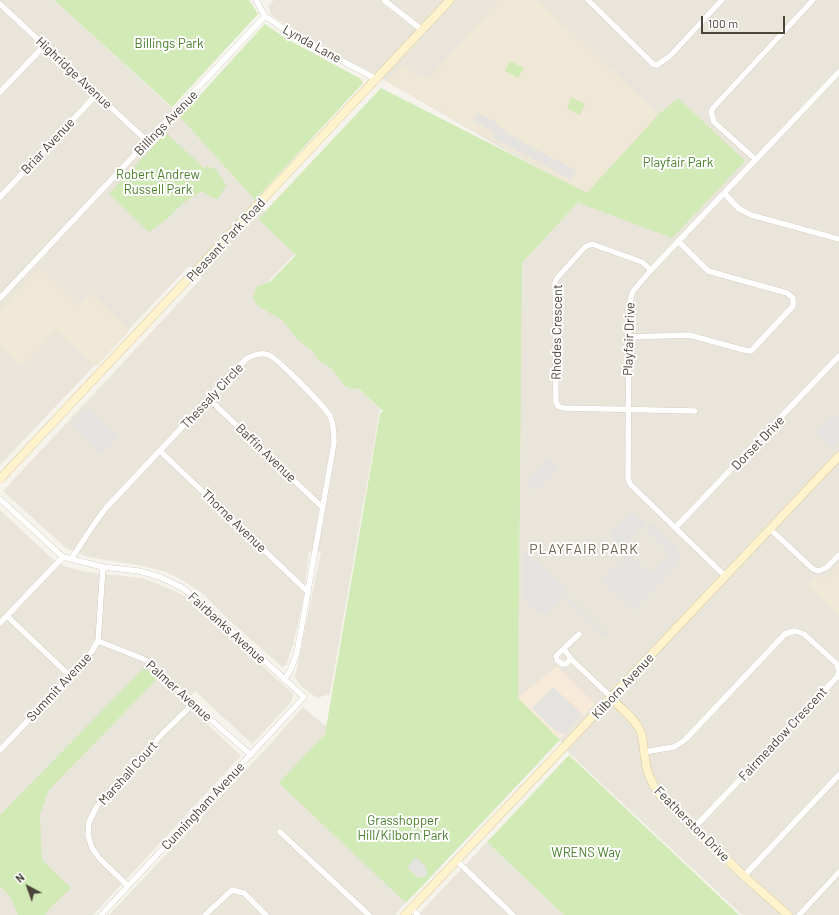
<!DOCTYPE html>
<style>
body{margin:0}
#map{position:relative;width:839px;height:915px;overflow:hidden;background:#f6f3ec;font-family:Barlow,sans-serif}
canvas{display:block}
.north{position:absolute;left:8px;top:867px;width:40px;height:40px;-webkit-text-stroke:3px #fff;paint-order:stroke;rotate:319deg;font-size:11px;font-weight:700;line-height:16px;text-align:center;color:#4b4439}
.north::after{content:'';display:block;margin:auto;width:14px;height:18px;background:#4b4439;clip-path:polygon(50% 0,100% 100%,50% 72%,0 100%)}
.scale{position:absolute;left:701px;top:16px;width:84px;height:18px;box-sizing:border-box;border:2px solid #4b4439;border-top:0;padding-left:5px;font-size:12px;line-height:14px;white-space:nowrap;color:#4b4439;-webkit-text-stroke:3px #fff;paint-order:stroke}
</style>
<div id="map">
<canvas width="839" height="915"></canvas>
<div class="north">N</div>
<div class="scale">100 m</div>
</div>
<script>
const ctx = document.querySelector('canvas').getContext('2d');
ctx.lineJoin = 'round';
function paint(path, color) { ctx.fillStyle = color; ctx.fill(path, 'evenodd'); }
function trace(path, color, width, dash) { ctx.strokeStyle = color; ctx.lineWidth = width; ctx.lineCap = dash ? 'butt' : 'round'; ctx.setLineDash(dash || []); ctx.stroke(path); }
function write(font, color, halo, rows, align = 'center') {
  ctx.font = font + ' Barlow,sans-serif'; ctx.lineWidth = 4; ctx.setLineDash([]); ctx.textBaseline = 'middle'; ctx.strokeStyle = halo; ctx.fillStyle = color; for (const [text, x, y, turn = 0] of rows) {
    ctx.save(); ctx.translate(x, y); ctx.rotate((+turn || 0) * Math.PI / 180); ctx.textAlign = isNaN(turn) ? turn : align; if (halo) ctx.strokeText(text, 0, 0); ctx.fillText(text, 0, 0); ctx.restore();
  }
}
const residential = new Path2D(`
 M0 0H54L174 110 255 200 296 253 256 294 380 409 330 694 317 698 301 686 295 677 321 552 309 551 304 596 293 645 286 665 282 667 230 621 202 593 184 581 166 572 143 566 88 557 66 548 3 491 202 278 189 266 0 465Z
 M274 0H839V915H742L570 754 560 740 518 698 521 264 586 193 503 149 379 77 290 28 271 15 268 6Z
 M0 510 50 557 64 566 85 572 143 578 175 591 192 601 293 694 292 701 252 744 195 691 185 703 241 756 93 915H0Z
 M303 707 333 732 408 900 395 915H109L262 753Z
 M487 842 564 915H418Z`);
const commercial = new Path2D(`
 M557 666 595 704 560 740 518 698Z`);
const education = new Path2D(`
 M500 0H537L659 114 587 193 386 81 401 65 427 79Z
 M39 268 79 305 91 293 130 330 96 367 56 330 22 367 0 346V310Z
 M839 564V616L807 585 815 577H828Z`);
const green = new Path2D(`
 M54 0H249L258 14 172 107Z
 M265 24 285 38 361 79 363 83 255 200 180 117Z
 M510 61 524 68 518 78 505 71Z
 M381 88 587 193 659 114 678 98 745 161 672 238 579 203 581 199 522 263 518 698 560 740 406 903 279 783 325 734 380 414 383 411 359 389 350 388 345 386 331 368 318 360 313 351 298 340 282 320 258 306 253 298 256 287 271 281 296 255 258 219Z
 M571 97 585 104 580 115 567 108Z
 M166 133 205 169 207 166 217 170 226 185 218 199 213 198 202 191 183 203 167 219 149 232 109 194Z
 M145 667 157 679 48 791 40 815 42 860 71 888 50 908 45 915H18L10 896 0 886V815Z
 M569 755 739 915H564L487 842Z`);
const parking = new Path2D(`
 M477 113 495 121 500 128 510 135 576 171 572 180 493 138V131L473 121Z
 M87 407 118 437 102 454 70 423Z
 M833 414 839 419V441L832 449 815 433Z
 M548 459 559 469 536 492 526 482Z
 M632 512 645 524 623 548 616 542 611 533Z
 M650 523 675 546 682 559 634 612 600 580 628 554 650 573 669 553 645 530Z
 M525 550 568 590 544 615 538 613 523 599V557Z
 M569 596 607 633 604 637 565 600Z
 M553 687 583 715 565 734 556 732 532 708Z
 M416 857 426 867 427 875 423 878 417 877 407 867Z`);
const street = new Path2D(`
 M256 0 265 16 287 31 376 79
 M384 0 422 30
 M588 0 644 55 653 64 657 65 670 56 722 0
 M0 4 148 142
 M0 92 44 46
 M755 159 714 122 711 112 713 108 813 0
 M724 193 738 208 751 215 839 239
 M0 197 97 94
 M651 270 642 262 592 244 585 247 557 278 555 283 556 402 558 406 563 408 695 411
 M0 298 265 16
 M628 337 689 335 744 350 751 351 793 306V298L787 293 708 271 678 241
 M209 399 323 508
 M160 451 308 592
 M0 499 63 557 103 567 139 571 160 577 181 587 197 599 304 697 101 915
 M675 528 839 356
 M770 529 813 569 818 571 826 568 839 555
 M71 559C83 542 93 524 106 508L246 359C254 355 260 352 269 355 277 358 325 407 330 416 334 424 334 434 334 443L297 653 290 671 284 680
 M725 576 630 484 628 478 629 304 633 291 651 270 839 72
 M7 616 70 676
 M0 623 63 557
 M98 641 146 660 193 704 251 755
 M564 649 571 659 612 698
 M571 659 566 664H562L557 660 556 656 579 634
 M0 750 70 676 92 651 98 641 103 567
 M644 752 674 747 685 740 785 634 795 631 804 634 837 664 839 672 837 677 694 828
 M280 832 369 915
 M457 861 513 915
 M744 876 839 775
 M128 886 99 858 92 848 88 835 89 822 97 806 164 732 193 704
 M411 908 418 915
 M205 915 232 890 244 893 266 915
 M799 915 839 872`);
const secondary = new Path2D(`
 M0 479 450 0
 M612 698C620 709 634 717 640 730 644 739 643 748 645 758 646 772 651 783 660 795L744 876 788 915
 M405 915 839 456`);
const parkNames = [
 ["Billings Park",169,44],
 ["Playfair Park",678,163],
 ["Robert Andrew",158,175],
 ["Russell Park",158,190],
 ["Grasshopper",403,821],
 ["Hill/Kilborn Park",403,836],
 ["WRENS Way",586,853]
];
const streetNames = [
 ["Lynda Lane",312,44,29],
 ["Highridge Avenue",74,73,43],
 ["Billings Avenue",166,123,-46],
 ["Briar Avenue",48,146,-47],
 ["Pleasant Park Road",226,240,-47],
 ["Rhodes Crescent",557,332,-89],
 ["Playfair Drive",629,339,-88],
 ["Thessaly Circle",212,396,-47],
 ["Dorset Drive",758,443,-46],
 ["Baffin Avenue",266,453,44],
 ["Thorne Avenue",234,521,44],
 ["Fairbanks Avenue",227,628,42],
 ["Kilborn Avenue",623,686,-47],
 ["Summit Avenue",59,687,-47],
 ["Palmer Avenue",179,691,42],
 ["Fairmeadow Crescent",783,734,-47],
 ["Marshall Court",128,773,-48],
 ["Cunningham Avenue",203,806,-47],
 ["Featherston Drive",692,824,45]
];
const neighbourhoodNames = [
 ["PLAYFAIR PARK",584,549]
];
paint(residential, '#eae5da');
paint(commercial, '#f7ead8');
paint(education, '#efe8d6');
paint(green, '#d2eab5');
paint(parking, '#e5e3e0');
trace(street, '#c2bbae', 6);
trace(secondary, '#d6c79b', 9);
trace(street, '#fff', 5.5);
trace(secondary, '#fff3cd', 8);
write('13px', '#4a7f2a', '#fff', parkNames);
write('13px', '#4b4439', '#fff', streetNames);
ctx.letterSpacing = '1px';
write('14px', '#6e6250', '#fff', neighbourhoodNames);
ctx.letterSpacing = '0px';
</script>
